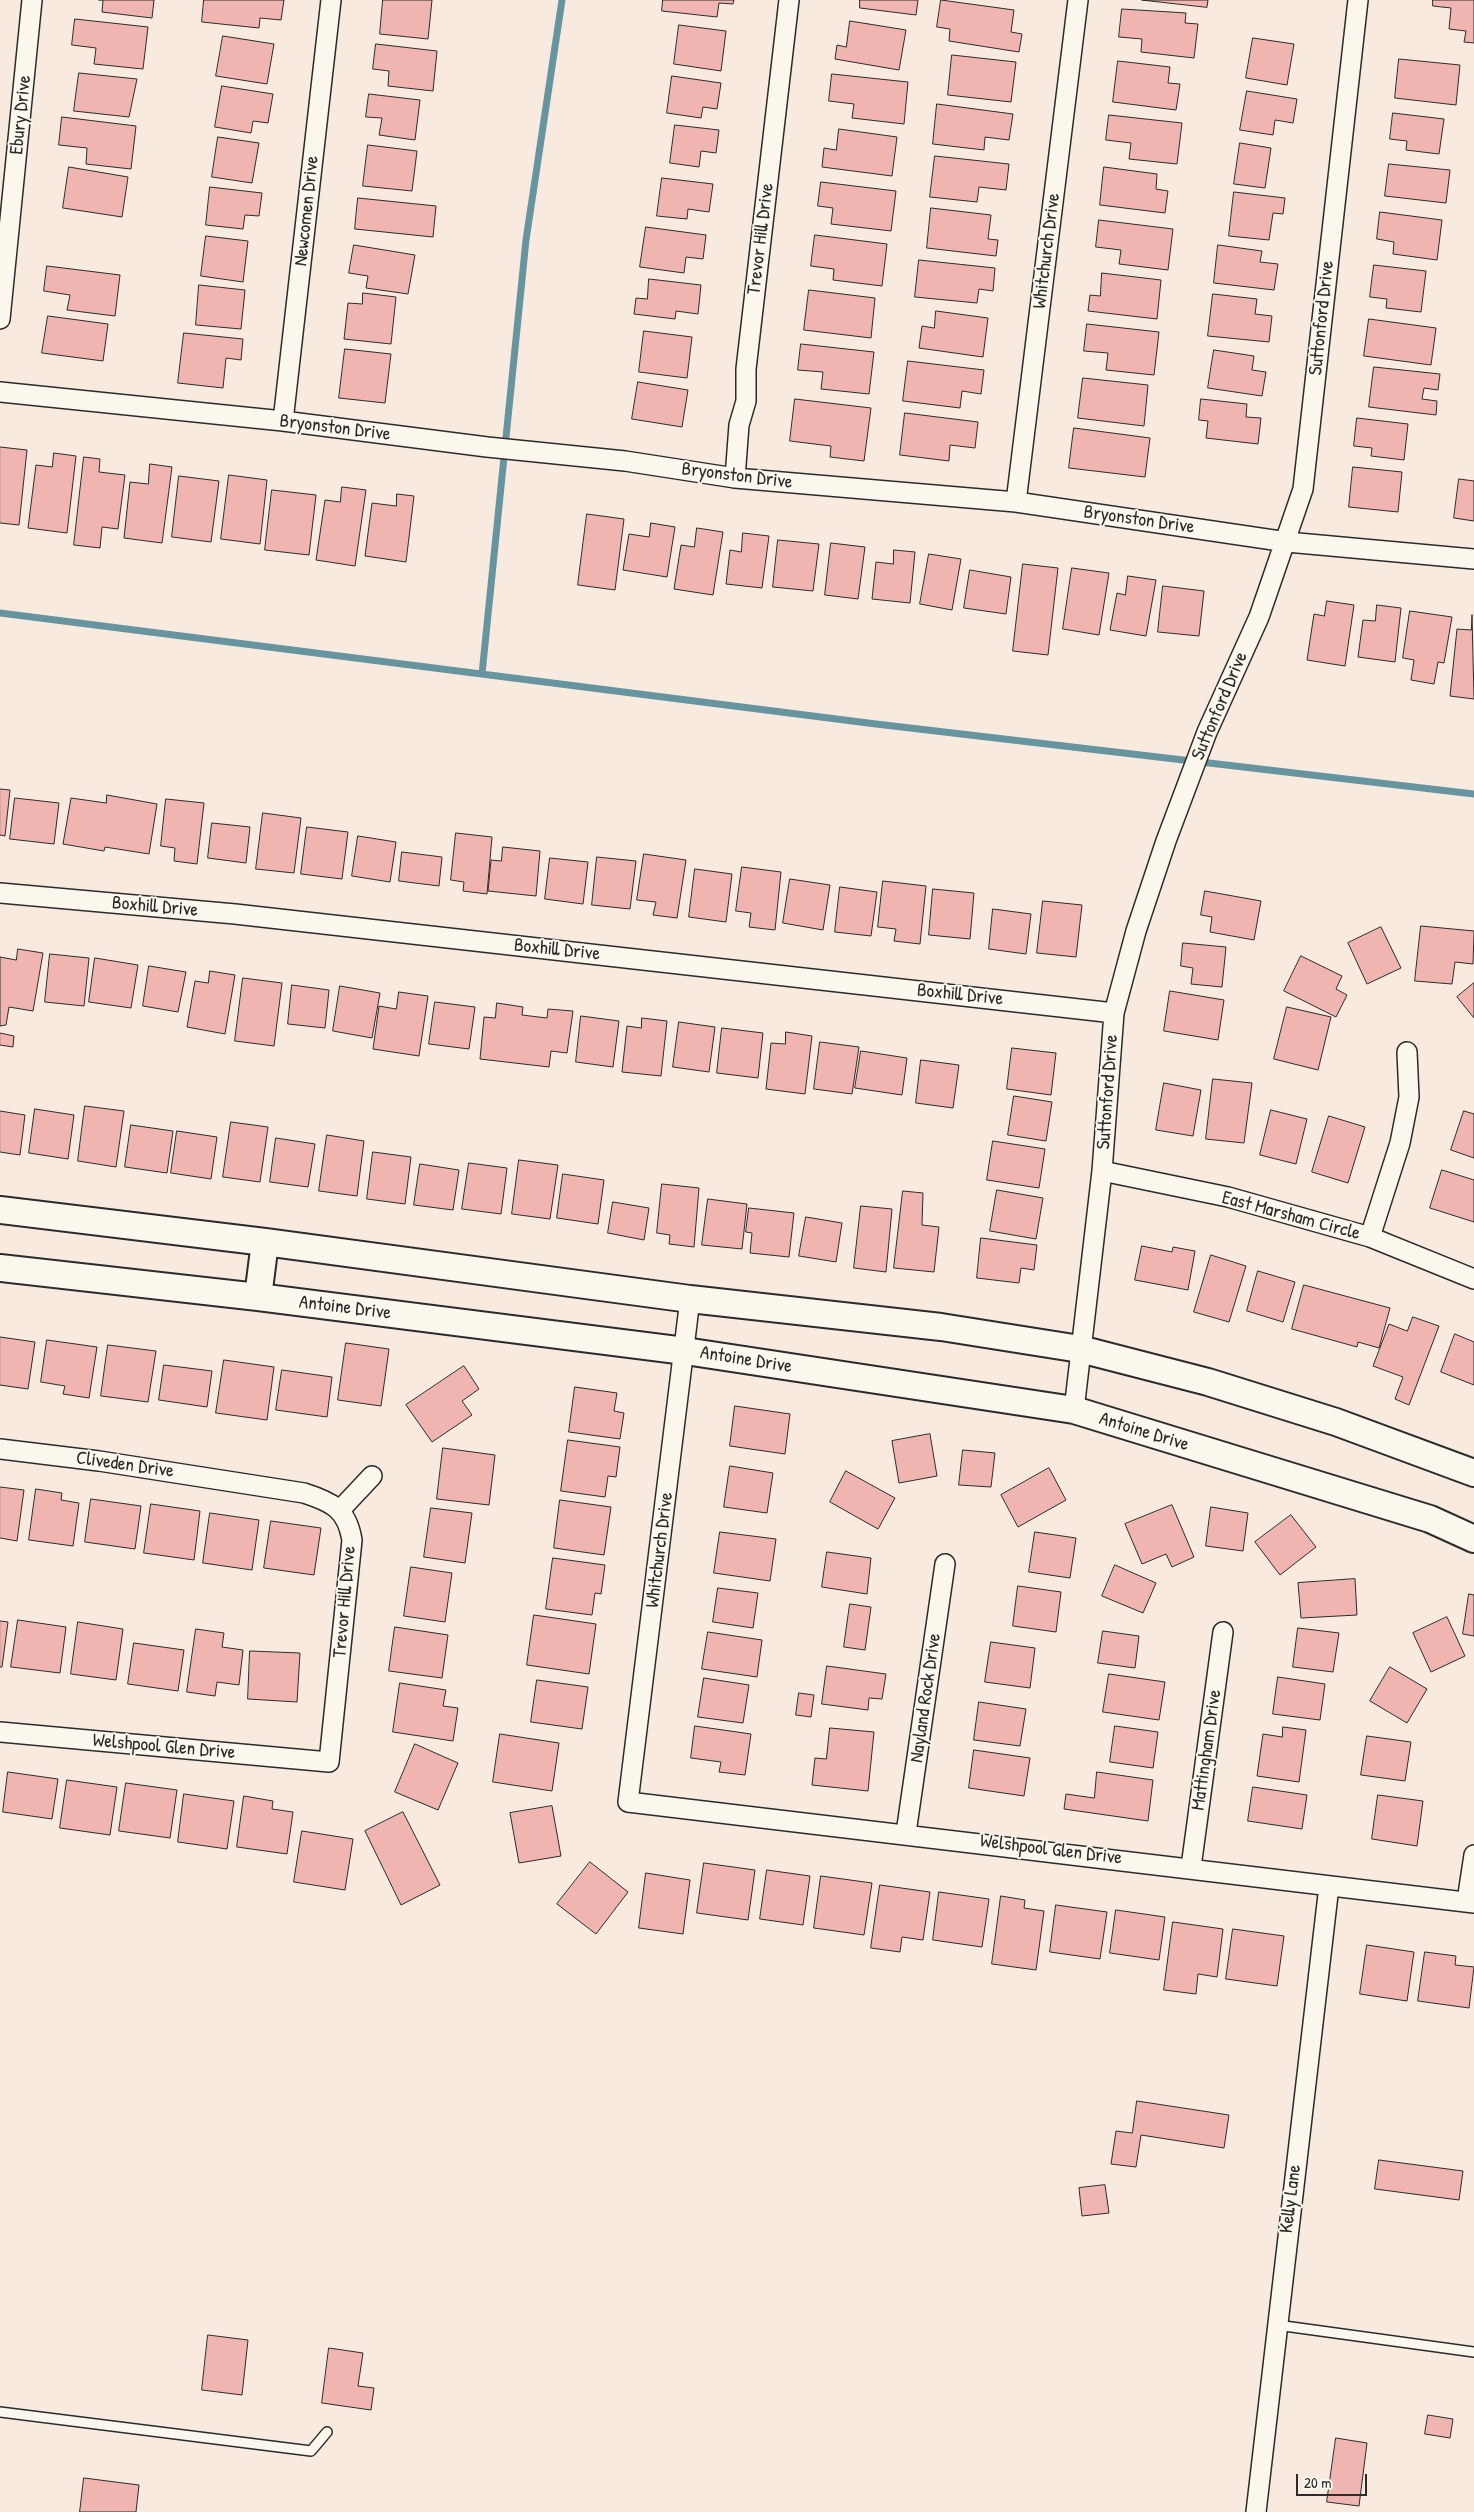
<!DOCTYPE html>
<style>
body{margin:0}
#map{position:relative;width:1474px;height:2512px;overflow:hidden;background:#f9eae0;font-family:"Patrick Hand",sans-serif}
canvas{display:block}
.scale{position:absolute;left:1296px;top:2474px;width:71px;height:22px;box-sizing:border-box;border:2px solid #2b2b2b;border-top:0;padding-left:6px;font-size:15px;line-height:18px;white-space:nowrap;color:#2b2b2b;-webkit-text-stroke:4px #fbf7ec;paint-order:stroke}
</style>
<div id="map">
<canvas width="1474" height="2512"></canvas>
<div class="scale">20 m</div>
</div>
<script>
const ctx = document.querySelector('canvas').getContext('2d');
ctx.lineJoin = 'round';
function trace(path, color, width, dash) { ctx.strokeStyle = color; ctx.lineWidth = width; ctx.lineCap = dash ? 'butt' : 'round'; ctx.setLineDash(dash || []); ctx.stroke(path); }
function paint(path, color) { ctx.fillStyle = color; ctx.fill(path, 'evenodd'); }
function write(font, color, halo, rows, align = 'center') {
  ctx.font = font + ' "Patrick Hand",sans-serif'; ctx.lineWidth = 4; ctx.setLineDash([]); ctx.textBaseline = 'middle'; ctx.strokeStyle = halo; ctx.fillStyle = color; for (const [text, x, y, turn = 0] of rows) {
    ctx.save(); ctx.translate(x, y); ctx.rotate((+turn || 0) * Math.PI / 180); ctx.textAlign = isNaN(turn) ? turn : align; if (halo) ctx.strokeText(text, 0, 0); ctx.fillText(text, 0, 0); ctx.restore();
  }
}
const stream = new Path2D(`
 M0 613 876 724 1474 794
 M482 674 526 240 562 0`);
const building = new Path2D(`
 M99 0H154L152 18 102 12 103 0Z
 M204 0H284L281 20 260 18 259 28 202 22Z
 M383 0H432L428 39 380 34Z
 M663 0H734L733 4 719 3 717 17 662 11Z
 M860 0H918L916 15 860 8Z
 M941 0 1014 10 1011 32 1022 34 1019 52 949 41 950 29 937 27Z
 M1142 0H1208L1207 7Z
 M1433 0H1474V43L1464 42 1466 31 1449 29 1451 8 1433 6Z
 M1122 9 1186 13 1185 23 1198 24 1194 58 1141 52 1142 39 1119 37Z
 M75 19 148 27 143 69 94 64 96 48 72 45Z
 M850 21 906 30 899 70 835 59 837 45 846 47Z
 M679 25 726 31 721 71 674 64Z
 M223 36 274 44 267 84 216 76Z
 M1253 38 1294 44 1287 85 1246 78Z
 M376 44 437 51 433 91 388 86 389 71 373 69Z
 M952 55 1016 62 1011 102 948 95Z
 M1399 59 1460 65 1456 105 1395 98Z
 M1118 61 1170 67 1168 83 1180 84 1176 110 1113 102Z
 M79 73 137 79 129 117 74 111Z
 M832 74 908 82 904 124 852 118 854 104 829 101Z
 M672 76 721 83 717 109 703 107 701 118 667 113Z
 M222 86 273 94 268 123 253 121 251 133 215 127Z
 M1247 91 1297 99 1293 123 1275 120 1273 135 1240 130Z
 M369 94 420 100 415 140 379 135 382 118 366 117Z
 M937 104 1013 114 1009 140 985 137 984 150 933 144Z
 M1393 113 1444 119 1439 154 1406 150 1407 141 1390 139Z
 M1109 115 1182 123 1177 164 1129 159 1131 143 1106 140Z
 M62 117 136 126 131 169 86 164 87 148 59 145Z
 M675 125 719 130 716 153 701 151 699 167 670 163Z
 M839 129 897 137 892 176 822 167 824 148 836 150Z
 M218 137 259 143 252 183 212 177Z
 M1240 143 1271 148 1265 188 1234 184Z
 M368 145 417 151 412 191 363 186Z
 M935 156 1009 164 1006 190 979 187 977 202 930 197Z
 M1389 164 1450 170 1446 203 1385 196Z
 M69 167 128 177 122 217 63 208Z
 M1104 167 1157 174 1156 189 1168 191 1165 213 1100 205Z
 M662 178 713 184 709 212 688 209 687 219 657 216Z
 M821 182 896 191 891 231 831 224 833 208 818 206Z
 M210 187 262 193 259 216 245 215 243 229 206 225Z
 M1234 192 1285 198 1283 214 1273 213 1269 240 1229 236Z
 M358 198 436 206 433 237 355 229Z
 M931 208 991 215 988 239 998 240 996 256 927 248Z
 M1380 212 1442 220 1437 260 1393 254 1394 242 1377 239Z
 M1099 220 1173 229 1168 270 1119 264 1121 250 1096 247Z
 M646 227 706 235 703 259 686 257 684 273 640 267Z
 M815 235 887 244 882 286 833 280 834 269 811 266Z
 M206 236 248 241 243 282 201 276Z
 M354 245 415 255 408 294 366 288 368 276 349 273Z
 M1218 245 1262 251 1260 262 1278 264 1274 290 1214 283Z
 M919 260 995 268 993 291 979 289 977 303 915 297Z
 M1374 265 1426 271 1421 312 1386 308 1387 299 1370 297Z
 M47 266 120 275 115 316 67 310 70 295 44 291Z
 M1102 273 1161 280 1157 319 1088 311 1090 295 1100 296Z
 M649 279 701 285 698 314 676 311 675 319 634 314 636 298 647 299Z
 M199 285 245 290 241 329 196 325Z
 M809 290 875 298 871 338 804 330Z
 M363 293 396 297 391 344 344 339 348 303 362 304Z
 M1213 294 1257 299 1255 314 1272 316 1269 342 1208 336Z
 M936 311 988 318 983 357 919 348 922 326 934 328Z
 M48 316 108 324 103 361 42 353Z
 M1369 319 1436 328 1431 365 1364 356Z
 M1087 324 1159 332 1154 375 1106 370 1108 353 1084 351Z
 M644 331 692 337 687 378 639 372Z
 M184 333 243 339 241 360 226 358 223 388 178 383Z
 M801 344 874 352 869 394 821 389 823 372 798 370Z
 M345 349 391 354 385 403 339 398Z
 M1214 350 1254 356 1252 370 1266 372 1262 396 1208 388Z
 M908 361 984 370 981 394 962 391 960 408 903 401Z
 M1374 367 1440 374 1438 390 1424 388 1422 399 1437 401 1436 415 1369 407Z
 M1083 378 1148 385 1144 426 1078 418Z
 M638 382 688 390 682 427 632 419Z
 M795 399 871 408 864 461 830 457 831 446 790 441Z
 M1201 399 1247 404 1246 417 1261 418 1258 444 1206 438 1208 421 1199 420Z
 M905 413 978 422 975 448 950 445 949 461 900 455Z
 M1357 418 1408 424 1404 460 1371 456 1372 448 1354 446Z
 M1074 428 1150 438 1145 477 1069 468Z
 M0 447 27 450 19 525 0 523Z
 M54 453 76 456 67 533 28 528 36 465 52 467Z
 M84 457 100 459 99 472 125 475 118 529 102 527 100 548 74 545Z
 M150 464 172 467 162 543 124 538 130 482 148 484Z
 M1353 467 1402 472 1398 512 1349 507Z
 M229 475 267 480 260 544 221 539Z
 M179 476 219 481 211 542 172 537Z
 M1459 479 1474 481V521L1454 518Z
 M342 487 366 490 355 566 316 560 325 500 340 502Z
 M272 490 316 495 309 555 265 550Z
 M397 494 414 496 406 562 365 556 372 503 396 506Z
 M587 514 624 519 615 590 578 585Z
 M651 523 675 527 667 577 623 570 629 534 649 537Z
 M697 528 723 532 713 595 674 589 681 545 694 547Z
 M743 533 769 536 762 588 726 584 730 550 741 552Z
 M778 540 819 544 813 591 773 587Z
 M831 543 865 547 858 599 825 595Z
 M894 550 915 552 910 603 872 599 876 562 893 564Z
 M929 554 961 559 952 610 920 604Z
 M1023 564 1058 568 1048 655 1013 651Z
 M1072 568 1109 573 1099 635 1063 629Z
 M970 570 1011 577 1006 614 964 608Z
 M1128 576 1156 580 1146 636 1110 630 1117 593 1125 595Z
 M1163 586 1204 591 1199 636 1158 632Z
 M1327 601 1354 605 1345 666 1307 660 1314 614 1324 616Z
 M1377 605 1401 608 1395 662 1358 657 1363 620 1375 621Z
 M1410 611 1452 617 1444 663 1438 662 1434 684 1411 680 1414 660 1403 658Z
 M1472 615 1474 699 1450 696 1457 629 1471 630Z
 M0 789 10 790 5 836 0 835Z
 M107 795 157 804 149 854 105 847 104 851 63 844 71 798 106 803Z
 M15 798 59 803 54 844 10 839Z
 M166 799 204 803 197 864 174 861 175 848 161 846Z
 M263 813 301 818 294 873 256 869Z
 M212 823 250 827 246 863 208 858Z
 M307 827 348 832 342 879 301 874Z
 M456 833 492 837 487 894 463 891 464 882 451 880Z
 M358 836 396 842 390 882 352 876Z
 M503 847 540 851 536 896 488 891 491 860 501 861Z
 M402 852 442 857 439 886 399 881Z
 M644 854 686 860 677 918 653 915 656 902 637 900Z
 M597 857 636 861 630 909 592 905Z
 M550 858 588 862 583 904 545 899Z
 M742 867 781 872 775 930 749 927 751 913 736 911Z
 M695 869 732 874 726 922 689 917Z
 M790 879 830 885 823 930 783 923Z
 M883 881 926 886 920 944 894 941 896 929 878 927Z
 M840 887 877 892 871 936 835 932Z
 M933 889 974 893 970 939 929 935Z
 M1205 891 1261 901 1254 940 1210 932 1212 917 1201 915Z
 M1043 901 1082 905 1076 957 1037 953Z
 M993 909 1031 914 1026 954 989 949Z
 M1421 926 1474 931 1473 964 1455 962 1452 984 1415 981Z
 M1381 927 1401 968 1367 984 1348 943Z
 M1183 943 1226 947 1222 987 1191 984 1193 968 1181 966Z
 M18 949 43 953 33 1011 9 1007 6 1025 0 1026V957L16 960Z
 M50 954 89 958 84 1006 45 1002Z
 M1301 956 1342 976 1336 989 1347 995 1336 1017 1284 991Z
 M95 958 138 965 131 1008 89 1002Z
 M149 966 186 972 178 1012 143 1006Z
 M210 971 235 975 225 1034 187 1027 195 981 208 983Z
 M243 978 282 983 274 1046 235 1041Z
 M1474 983V1018L1457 997Z
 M292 985 329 990 325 1028 288 1024Z
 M340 986 380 993 372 1038 333 1031Z
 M1170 991 1224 1000 1218 1040 1164 1031Z
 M399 992 428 996 419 1056 373 1049 379 1006 396 1009Z
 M435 1002 475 1007 469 1049 429 1044Z
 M497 1003 523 1007 522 1015 547 1018 548 1009 573 1011 567 1053 551 1051 549 1067 480 1059 484 1017 495 1018Z
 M1287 1007 1331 1017 1318 1070 1274 1059Z
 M581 1016 619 1021 613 1067 576 1062Z
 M642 1018 667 1021 661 1076 622 1072 627 1026 641 1028Z
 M679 1022 715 1027 709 1072 673 1067Z
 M722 1028 763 1033 758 1078 717 1073Z
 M786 1032 812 1036 805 1094 766 1089 771 1043 785 1044Z
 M0 1033 14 1036 13 1047 0 1045Z
 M820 1042 859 1047 852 1094 814 1089Z
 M1012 1048 1056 1053 1051 1095 1007 1089Z
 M861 1051 907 1058 902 1095 855 1088Z
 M921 1060 959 1065 953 1108 916 1103Z
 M1213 1079 1252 1083 1244 1143 1206 1139Z
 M1164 1083 1201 1090 1193 1136 1156 1130Z
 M1014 1096 1052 1102 1046 1141 1008 1135Z
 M85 1106 124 1111 116 1167 78 1161Z
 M35 1109 74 1115 68 1159 29 1153Z
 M1271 1110 1307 1119 1296 1164 1260 1155Z
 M0 1111 25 1115 20 1155 0 1152Z
 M1464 1111 1474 1114V1158L1451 1150Z
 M1329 1116 1365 1127 1348 1183 1312 1172Z
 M231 1122 268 1127 260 1182 223 1177Z
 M131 1125 173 1131 167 1173 125 1167Z
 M177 1131 217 1137 211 1179 171 1173Z
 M327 1135 364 1141 357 1196 319 1191Z
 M276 1138 315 1144 308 1187 270 1182Z
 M993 1141 1045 1149 1039 1188 987 1180Z
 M373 1152 411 1157 405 1204 367 1199Z
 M519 1160 558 1165 550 1219 512 1214Z
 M469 1163 507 1168 501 1214 462 1209Z
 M420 1164 459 1170 453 1210 414 1205Z
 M1442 1170 1474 1180V1222L1430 1208Z
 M563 1174 604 1180 598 1224 557 1218Z
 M662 1184 699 1188 694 1247 669 1244 670 1235 657 1233Z
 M997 1190 1043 1198 1036 1239 990 1231Z
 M903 1191 923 1193 922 1225 939 1227 934 1272 894 1268Z
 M708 1199 747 1204 742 1249 702 1245Z
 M613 1202 649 1208 644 1240 608 1233Z
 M861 1206 892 1209 886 1272 854 1268Z
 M749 1208 794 1213 789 1257 750 1253 752 1233 746 1232Z
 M806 1217 842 1223 836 1262 799 1256Z
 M981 1238 1037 1245 1034 1270 1021 1268 1019 1283 977 1278Z
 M1142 1246 1172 1252 1173 1247 1195 1251 1188 1290 1135 1280Z
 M1211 1255 1246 1266 1229 1322 1194 1312Z
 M1258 1271 1295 1282 1283 1322 1247 1311Z
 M1304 1285 1390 1308 1379 1348 1358 1342 1357 1347 1292 1329Z
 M1413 1317 1439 1326 1409 1405 1395 1399 1403 1377 1373 1366 1389 1324 1407 1331Z
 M1455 1334 1474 1342V1385L1441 1372Z
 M0 1337 35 1342 28 1389 0 1385Z
 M47 1340 97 1347 89 1398 63 1394 65 1386 41 1382Z
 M346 1343 389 1349 381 1406 338 1400Z
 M108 1345 156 1351 148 1402 101 1396Z
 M224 1360 274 1367 267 1420 216 1413Z
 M164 1365 212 1371 207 1407 159 1400Z
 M464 1366 479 1389 462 1401 472 1415 432 1442 406 1405Z
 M282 1370 332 1377 327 1417 276 1410Z
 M575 1387 617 1393 614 1411 624 1413 620 1439 569 1432Z
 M735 1406 790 1414 785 1454 730 1446Z
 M930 1434 937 1476 899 1483 892 1441Z
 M568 1440 620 1447 616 1477 608 1476 605 1497 561 1491Z
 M443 1448 495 1455 489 1505 437 1499Z
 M963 1450 995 1453 991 1487 959 1485Z
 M730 1466 773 1473 767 1513 724 1507Z
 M1049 1468 1066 1500 1018 1527 1001 1495Z
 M846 1471 895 1498 878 1529 830 1502Z
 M0 1487 24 1490 17 1541 0 1538Z
 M36 1489 62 1493 61 1500 79 1503 73 1546 29 1540Z
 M91 1499 141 1506 135 1549 85 1542Z
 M560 1500 611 1507 604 1555 554 1548Z
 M151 1504 200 1511 194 1560 144 1553Z
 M1172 1505 1194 1557 1172 1567 1166 1554 1142 1564 1125 1524Z
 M1211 1507 1248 1513 1243 1551 1206 1546Z
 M431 1508 472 1513 465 1563 424 1557Z
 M210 1513 259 1520 252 1570 203 1563Z
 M1291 1515 1316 1547 1280 1575 1255 1542Z
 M271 1521 321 1528 314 1575 264 1568Z
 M720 1532 776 1539 770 1581 714 1573Z
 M1035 1532 1076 1538 1070 1578 1029 1572Z
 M827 1552 871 1558 867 1594 822 1587Z
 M553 1558 605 1565 601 1594 595 1593 592 1615 546 1609Z
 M1115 1565 1156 1583 1143 1613 1102 1596Z
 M411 1567 452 1573 445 1622 404 1616Z
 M1355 1579 1357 1615 1301 1618 1298 1583Z
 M1018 1586 1061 1592 1056 1632 1013 1626Z
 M718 1588 758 1593 753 1628 713 1622Z
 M1469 1594 1474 1595V1636L1463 1634Z
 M850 1604 871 1607 865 1650 844 1647Z
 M534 1615 596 1624 589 1674 527 1665Z
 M1447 1617 1465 1656 1431 1672 1413 1633Z
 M18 1620 66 1627 60 1673 11 1667Z
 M0 1621 8 1622 2 1667H0Z
 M78 1622 123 1629 116 1680 71 1674Z
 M395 1627 448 1635 442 1678 389 1671Z
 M1298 1628 1339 1633 1333 1672 1293 1667Z
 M196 1629 224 1633 222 1647 243 1650 239 1685 217 1682 215 1696 187 1692Z
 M1103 1631 1139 1636 1135 1668 1098 1663Z
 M708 1632 762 1640 757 1677 702 1669Z
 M991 1642 1035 1648 1030 1688 985 1682Z
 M134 1643 184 1650 178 1691 128 1684Z
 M250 1651 300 1653 297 1702 248 1699Z
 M827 1666 886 1674 882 1699 869 1698 868 1710 822 1704Z
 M1390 1667 1427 1689 1407 1723 1370 1701Z
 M1109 1674 1165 1682 1159 1720 1103 1712Z
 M1278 1677 1325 1684 1320 1720 1273 1714Z
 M704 1678 749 1685 743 1723 698 1717Z
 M537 1680 588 1687 582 1729 531 1722Z
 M400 1683 446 1690 443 1706 458 1708 453 1741 393 1732Z
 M799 1693 814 1695 811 1717 796 1715Z
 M979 1702 1026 1709 1020 1746 974 1740Z
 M695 1726 751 1734 745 1775 719 1772 721 1762 691 1758Z
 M1115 1726 1158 1732 1153 1768 1110 1762Z
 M1283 1727 1306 1730 1299 1782 1257 1776 1263 1734 1282 1737Z
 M830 1728 874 1732 868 1791 812 1785 815 1758 826 1759Z
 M500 1734 559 1743 552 1791 493 1782Z
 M1367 1736 1411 1742 1405 1781 1361 1775Z
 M415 1744 458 1763 438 1810 395 1792Z
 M974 1750 1030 1758 1024 1796 969 1788Z
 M8 1772 58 1779 52 1819 3 1812Z
 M1097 1772 1153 1780 1148 1821 1064 1809 1066 1794 1094 1798Z
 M67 1780 117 1787 110 1835 60 1828Z
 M126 1783 177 1790 170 1838 119 1831Z
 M1253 1787 1307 1795 1302 1829 1248 1821Z
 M184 1794 234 1801 227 1849 178 1842Z
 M1378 1795 1423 1801 1417 1846 1372 1839Z
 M244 1796 273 1801 272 1809 293 1812 287 1854 237 1847Z
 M552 1806 561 1856 519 1863 510 1813Z
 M403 1812 440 1885 401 1905 365 1831Z
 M302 1831 353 1839 345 1890 294 1882Z
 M590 1862 628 1892 596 1934 557 1904Z
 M704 1863 755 1870 748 1920 697 1913Z
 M767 1870 810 1876 803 1925 760 1919Z
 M646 1873 690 1880 683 1934 639 1928Z
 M821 1876 872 1883 864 1935 814 1928Z
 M880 1885 930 1892 923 1940 902 1937 900 1952 871 1948Z
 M939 1892 989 1899 982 1947 933 1940Z
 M1001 1896 1025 1900 1024 1908 1044 1911 1036 1970 992 1964Z
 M1056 1905 1107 1912 1100 1959 1050 1952Z
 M1116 1910 1165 1917 1159 1960 1110 1953Z
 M1173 1922 1223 1929 1217 1977 1198 1974 1196 1994 1164 1990Z
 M1233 1929 1284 1936 1277 1986 1226 1979Z
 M1367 1945 1414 1952 1407 2001 1360 1994Z
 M1425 1952 1456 1956 1455 1965 1474 1967 1469 2008 1418 2001Z
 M1137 2101 1229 2115 1224 2148 1141 2135 1136 2167 1111 2164 1116 2131 1132 2133Z
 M1379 2160 1463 2171 1459 2200 1375 2189Z
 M1105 2185 1109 2213 1082 2216 1079 2188Z
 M208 2335 248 2340 242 2395 202 2390Z
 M329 2348 363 2353 358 2386 374 2388 371 2410 322 2403Z
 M1428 2415 1453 2419 1450 2438 1425 2434Z
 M1336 2438 1367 2443 1359 2506 1327 2502Z
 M84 2478 139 2485 136 2512H80Z`);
const lane = new Path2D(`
 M1277 2325 1474 2352
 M0 2412 311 2451 327 2432`);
const street = new Path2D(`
 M0 319 32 0
 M0 392 283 421 487 447 625 461 735 478 1016 502 1287 542 1474 559
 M283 421 331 0
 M735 478 739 425 746 401V369L789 0
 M1016 502 1078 0
 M0 893 235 914 1114 1013
 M1102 1171 1228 1197 1370 1237 1474 1279
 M1370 1237 1400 1143 1409 1097 1407 1052
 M690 1299 628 1802 1474 1903
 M1074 1410 1102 1171 1114 1013 1136 931 1166 841 1207 732 1259 617 1303 489 1358 0
 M0 1449 99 1461 304 1493C332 1502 347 1509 352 1540L329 1762 0 1732
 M340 1510 372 1476
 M906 1833 945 1564
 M1191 1867 1223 1632
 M1467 1901 1474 1855
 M1256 2512 1329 1886`);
const secondary = new Path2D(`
 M0 1210 265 1242 690 1299 941 1327 1080 1349 1208 1382 1336 1422 1474 1473
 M0 1268 258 1297 685 1351 1074 1410 1430 1519 1474 1539
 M258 1297 265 1242`);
const streetNames = [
 ["Ebury Drive",21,115,-84],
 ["Newcomen Drive",307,211,-84],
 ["Trevor Hill Drive",761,239,-83],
 ["Whitchurch Drive",1047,251,-83],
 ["Suttonford Drive",1322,318,-84],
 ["Bryonston Drive",335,428,7],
 ["Bryonston Drive",737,476,7],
 ["Bryonston Drive",1139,520,8],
 ["Suttonford Drive",1220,706,-67],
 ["Boxhill Drive",155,907,5],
 ["Boxhill Drive",557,950,6],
 ["Boxhill Drive",960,995,6],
 ["Suttonford Drive",1108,1092,-86],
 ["East Marsham Circle",1291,1216,15],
 ["Antoine Drive",345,1308,7],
 ["Antoine Drive",746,1360,9],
 ["Antoine Drive",1144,1432,17],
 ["Cliveden Drive",125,1465,8],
 ["Whitchurch Drive",660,1550,-83],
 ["Trevor Hill Drive",345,1602,-85],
 ["Nayland Rock Drive",926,1698,-82],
 ["Welshpool Glen Drive",164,1747,5],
 ["Mattingham Drive",1207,1750,-82],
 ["Welshpool Glen Drive",1051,1850,7],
 ["Kelly Lane",1291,2199,-83]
];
trace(stream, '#6695a0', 7);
paint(building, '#f0b5b0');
trace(building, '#2b2b2b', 1);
trace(lane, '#2b2b2b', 12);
trace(street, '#2b2b2b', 22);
trace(secondary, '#2b2b2b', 30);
trace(lane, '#fbf7ec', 9);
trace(street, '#fbf7ec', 19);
trace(secondary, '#fbf7ec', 26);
write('19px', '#2b2b2b', '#fbf7ec', streetNames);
</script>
